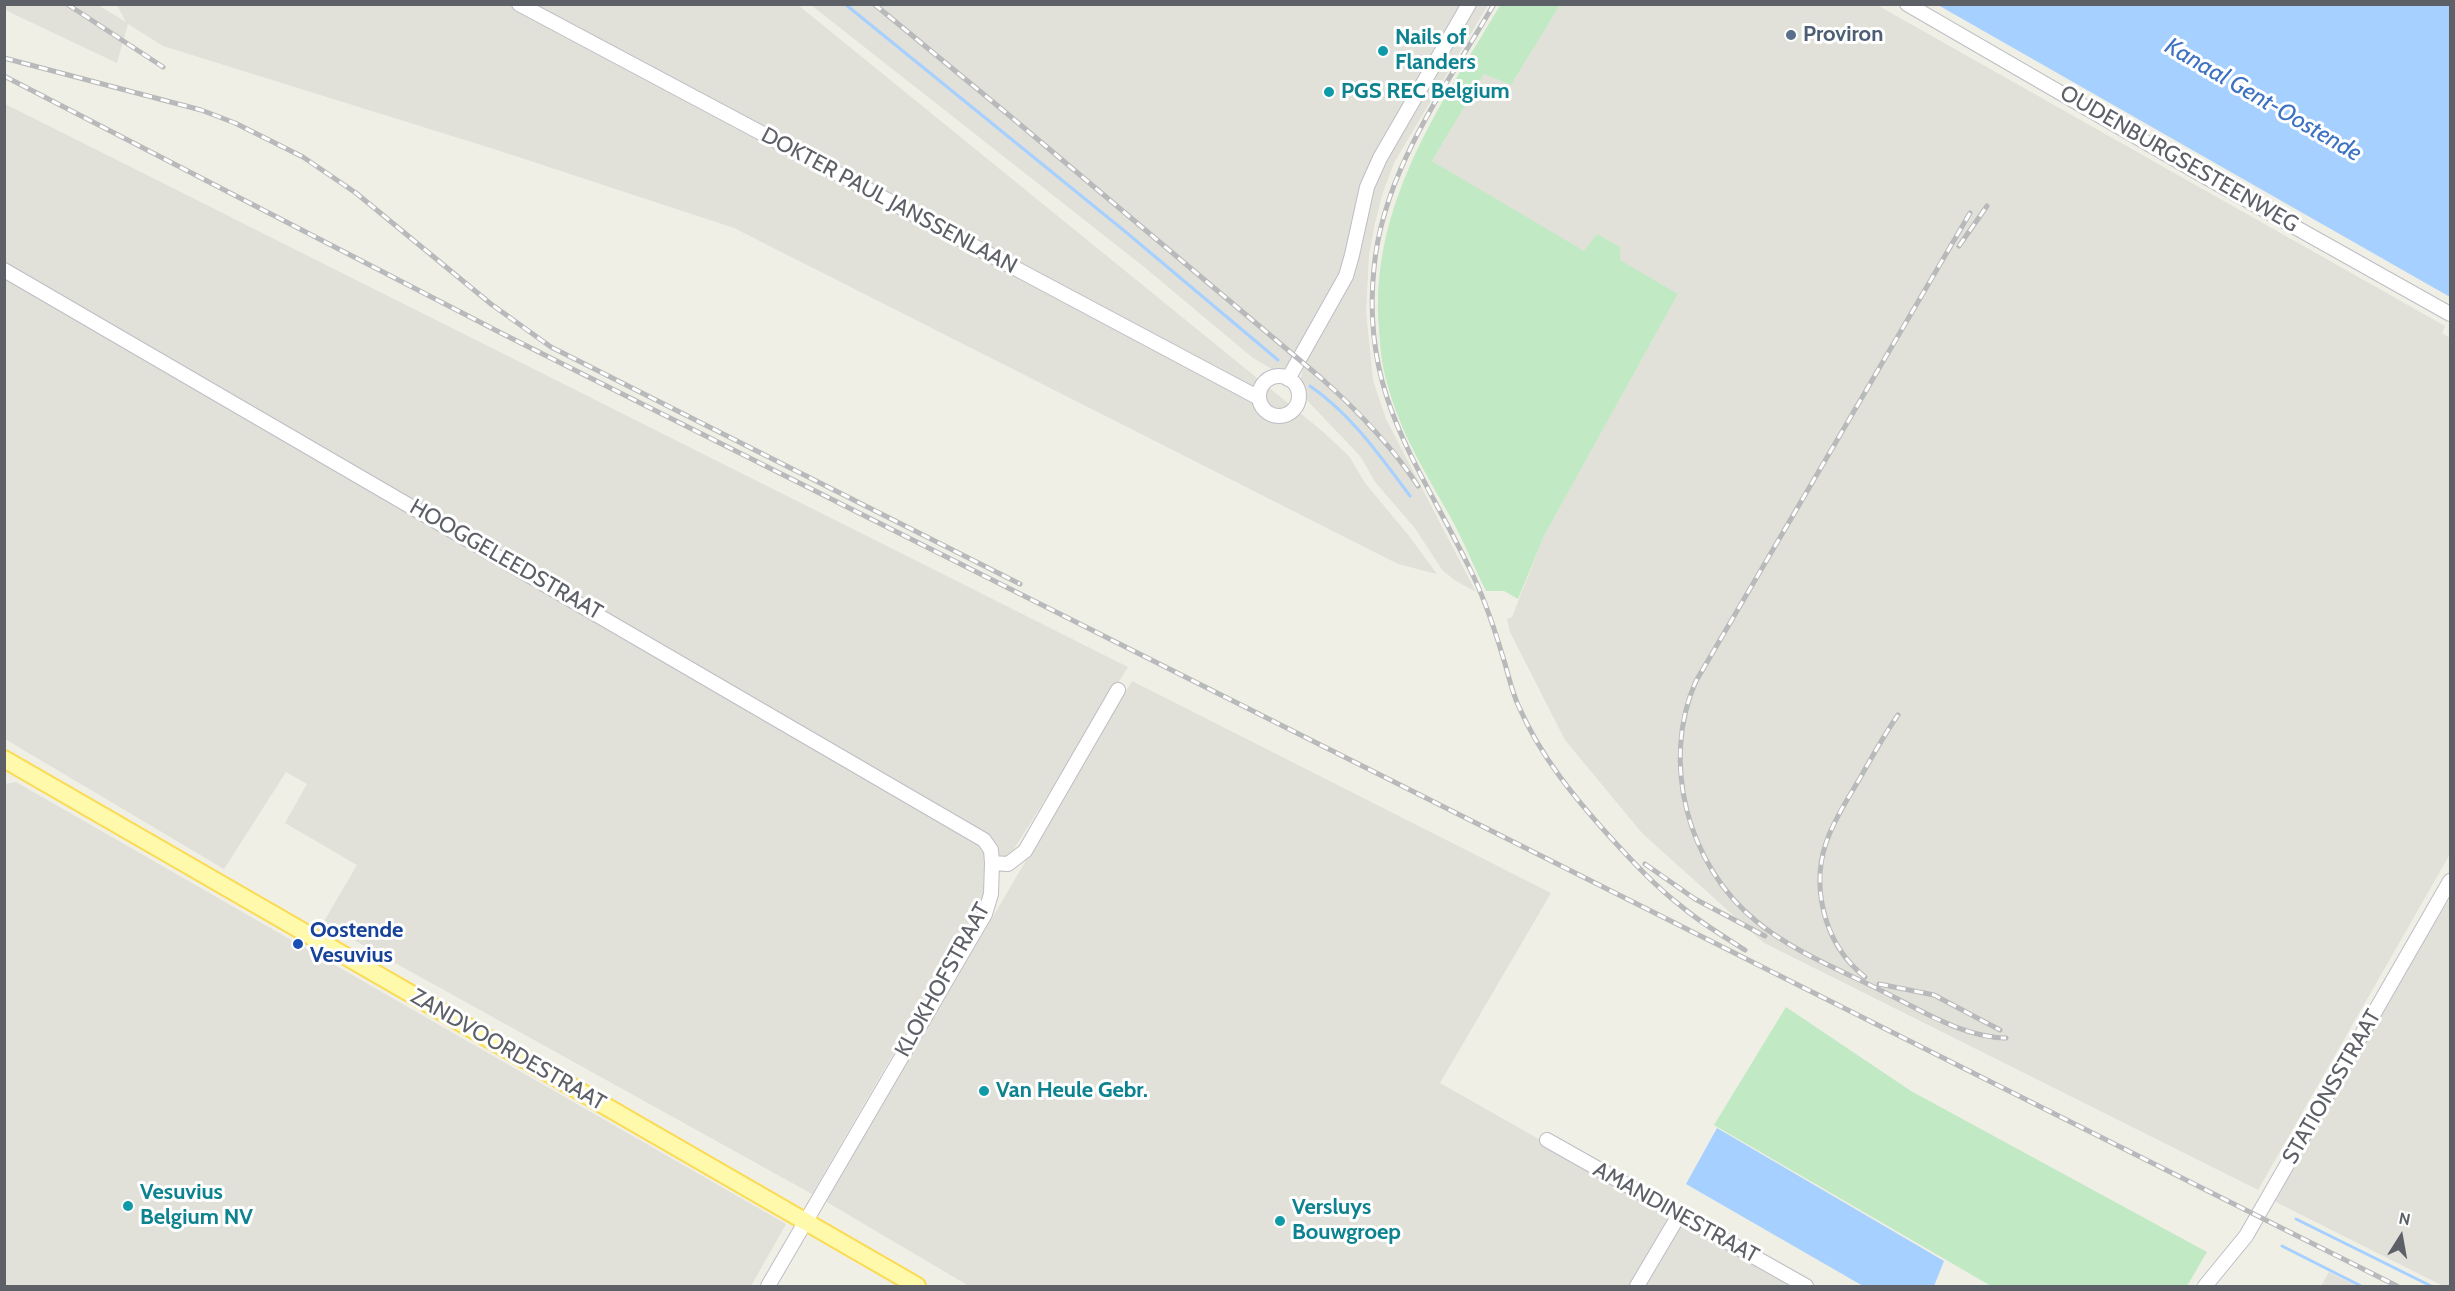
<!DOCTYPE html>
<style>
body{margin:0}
#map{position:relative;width:2455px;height:1291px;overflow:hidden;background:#f0efe5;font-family:Cabin,sans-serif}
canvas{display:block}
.frame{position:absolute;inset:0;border:6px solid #5d6067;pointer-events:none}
.north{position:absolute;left:2371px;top:1207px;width:60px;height:60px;-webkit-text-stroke:4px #fff;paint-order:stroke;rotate:11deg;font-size:16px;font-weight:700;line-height:24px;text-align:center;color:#5d6067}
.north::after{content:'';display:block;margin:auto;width:21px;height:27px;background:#5d6067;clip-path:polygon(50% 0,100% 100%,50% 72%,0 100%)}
</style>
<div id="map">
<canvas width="2455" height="1291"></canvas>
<div class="frame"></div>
<div class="north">N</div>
</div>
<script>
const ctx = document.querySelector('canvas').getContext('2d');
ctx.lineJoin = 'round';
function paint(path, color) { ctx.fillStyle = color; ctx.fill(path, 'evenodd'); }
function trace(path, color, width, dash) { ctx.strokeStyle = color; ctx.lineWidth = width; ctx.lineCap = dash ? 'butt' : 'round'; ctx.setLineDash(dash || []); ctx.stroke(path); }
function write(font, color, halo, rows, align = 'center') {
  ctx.font = font + ' Cabin,sans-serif'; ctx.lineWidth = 6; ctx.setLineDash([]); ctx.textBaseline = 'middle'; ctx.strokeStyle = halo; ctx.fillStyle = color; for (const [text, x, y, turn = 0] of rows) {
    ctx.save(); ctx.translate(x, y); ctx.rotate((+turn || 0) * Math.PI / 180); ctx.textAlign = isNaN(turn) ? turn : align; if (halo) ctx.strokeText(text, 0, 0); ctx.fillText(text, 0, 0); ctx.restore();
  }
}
const industrial = new Path2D(`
 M4 5H98L126 22 117 5H798L1321 430 1349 456 1365 483 1409 536 1437 574 1398 564 734 228 497 150 163 46 128 24 117 63 5 10Z
 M811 5H1488L1395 161 1383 192 1375 223 1369 255 1366 311 1373 380 1386 419 1476 592 1456 581 1443 571 1414 527 1375 482 1361 457 1303 396 1300 384 1303 367 1293 360 1284 369 1277 372 1253 358 1143 266Z
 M1560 5H1877L2445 326 2442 333 2450 338V854L2258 1190 1764 943 1642 833 1565 740 1510 632 1507 619 1512 617 1544 536 1678 294 1619 260 1597 234 1584 252 1432 161 1484 74 1511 85Z
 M5 104 1128 667 982 900 812 1194 323 923 357 865 285 823 307 784 286 772 224 869 5 739Z
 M1132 681 1551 893 1440 1083 1798 1286H969L825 1201Z
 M16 782 786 1224 751 1286H5L4 784Z
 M2450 898V1286H2443L2268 1198Z
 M2329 1272 2357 1286H2321Z`);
const green = new Path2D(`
 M1501 4 1560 5 1511 85 1484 74 1432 161 1584 251 1597 234 1620 247V260L1678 294 1544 536 1518 599 1504 591H1486C1474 567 1464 542 1451 518 1426 474 1400 432 1387 383 1382 366 1380 347 1379 329 1369 205 1440 106 1501 4Z
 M1786 1007 1911 1091 2207 1252 2187 1286H1991L1714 1125Z`);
const water = new Path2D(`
 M1938 5H2450V297Z
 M1717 1128 1944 1261 1934 1286H1863L1686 1184Z`);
const stream = new Path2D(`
 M845 4 1127 233 1278 360
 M1310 386C1351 414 1381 457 1410 496
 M2296 1219 2431 1286
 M2282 1246 2361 1286`);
const minor = new Path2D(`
 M519 4 1259 398
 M1907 4 2204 176 2450 314
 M4 270 984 840 991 850 992 863
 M1259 396a20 20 0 1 1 40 0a20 20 0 1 1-40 0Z
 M1288 379 1346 276 1352 255 1367 187 1380 158 1469 4
 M1547 1140 1806 1286
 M768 1286 985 914 991 894 992 863 1008 864 1025 851 1118 690
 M1637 1286 1679 1215
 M2205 1286 2246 1236 2450 881`);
const major = new Path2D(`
 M4 759 917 1286`);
const rail = new Path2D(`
 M67 4 163 67
 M874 4 1010 116 1321 378C1358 411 1391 445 1418 486
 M1494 4C1446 87 1383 170 1374 268 1361 394 1417 461 1469 567 1483 595 1493 624 1502 654 1508 672 1511 690 1519 707 1541 757 1574 797 1610 837 1633 862 1655 886 1681 906 1701 923 1723 936 1745 950
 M4 58 201 110 235 123 303 157 356 193 491 304 551 347 1020 584
 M4 76 503 334 2397 1286
 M1970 213 1696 681C1660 762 1688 866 1756 921 1792 951 1838 969 1880 990 1919 1009 1961 1037 2006 1038
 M1959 246 1987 206
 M1645 864 1695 899 1765 936
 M1865 977C1823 944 1809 883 1829 835 1837 815 1849 797 1860 778 1872 757 1884 735 1898 715
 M1879 984 1934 995 2000 1030`);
const markers = [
 [1791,35,6,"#5c6f8a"],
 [1383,51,6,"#0f9aa8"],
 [1329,92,6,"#0f9aa8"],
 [298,944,6,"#1a4fb4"],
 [984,1091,6,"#0f9aa8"],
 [128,1206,6,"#0f9aa8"],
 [1280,1221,6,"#0f9aa8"]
];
const serviceNames = [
 ["Proviron",1803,35]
];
const cultureNames = [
 ["Nails of",1395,38],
 ["Flanders",1395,63],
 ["PGS REC Belgium",1341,92],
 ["Van Heule Gebr.",996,1091],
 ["Vesuvius",140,1193],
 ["Belgium NV",140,1218],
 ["Versluys",1292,1208],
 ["Bouwgroep",1292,1233]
];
const streetNames = [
 ["OUDENBURGSESTEENWEG",2179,159,30],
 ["DOKTER PAUL JANSSENLAAN",889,201,28],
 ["HOOGGELEEDSTRAAT",506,560,30],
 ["KLOKHOFSTRAAT",943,980,-61],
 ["ZANDVOORDESTRAAT",508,1050,30],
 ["STATIONSSTRAAT",2332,1087,-60],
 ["AMANDINESTRAAT",1676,1213,29]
];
const transitNames = [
 ["Oostende",310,931],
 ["Vesuvius",310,956]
];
const waterNames = [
 ["Kanaal Gent-Oostende",2263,100,30]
];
paint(industrial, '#e1e0d9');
paint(green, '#c0e9c4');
paint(water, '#a6d0ff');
trace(stream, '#a6d0ff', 3);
trace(minor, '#bdbec5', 16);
trace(major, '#fbdb53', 20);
trace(minor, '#fff', 14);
trace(major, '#fff9ab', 16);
trace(rail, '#b8b9ba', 5);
trace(rail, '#fff', 3, [9]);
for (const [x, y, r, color] of markers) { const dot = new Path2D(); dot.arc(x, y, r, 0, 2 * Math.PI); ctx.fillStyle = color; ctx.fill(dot); trace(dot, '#fff', 2); }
write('bold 22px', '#4e5e75', '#fff', serviceNames, 'left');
write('bold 22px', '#0d838f', '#fff', cultureNames, 'left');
write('22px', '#5d6067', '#fff', streetNames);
write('bold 22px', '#164399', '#fff', transitNames, 'left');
write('italic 24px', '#3d72c3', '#fff', waterNames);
</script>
